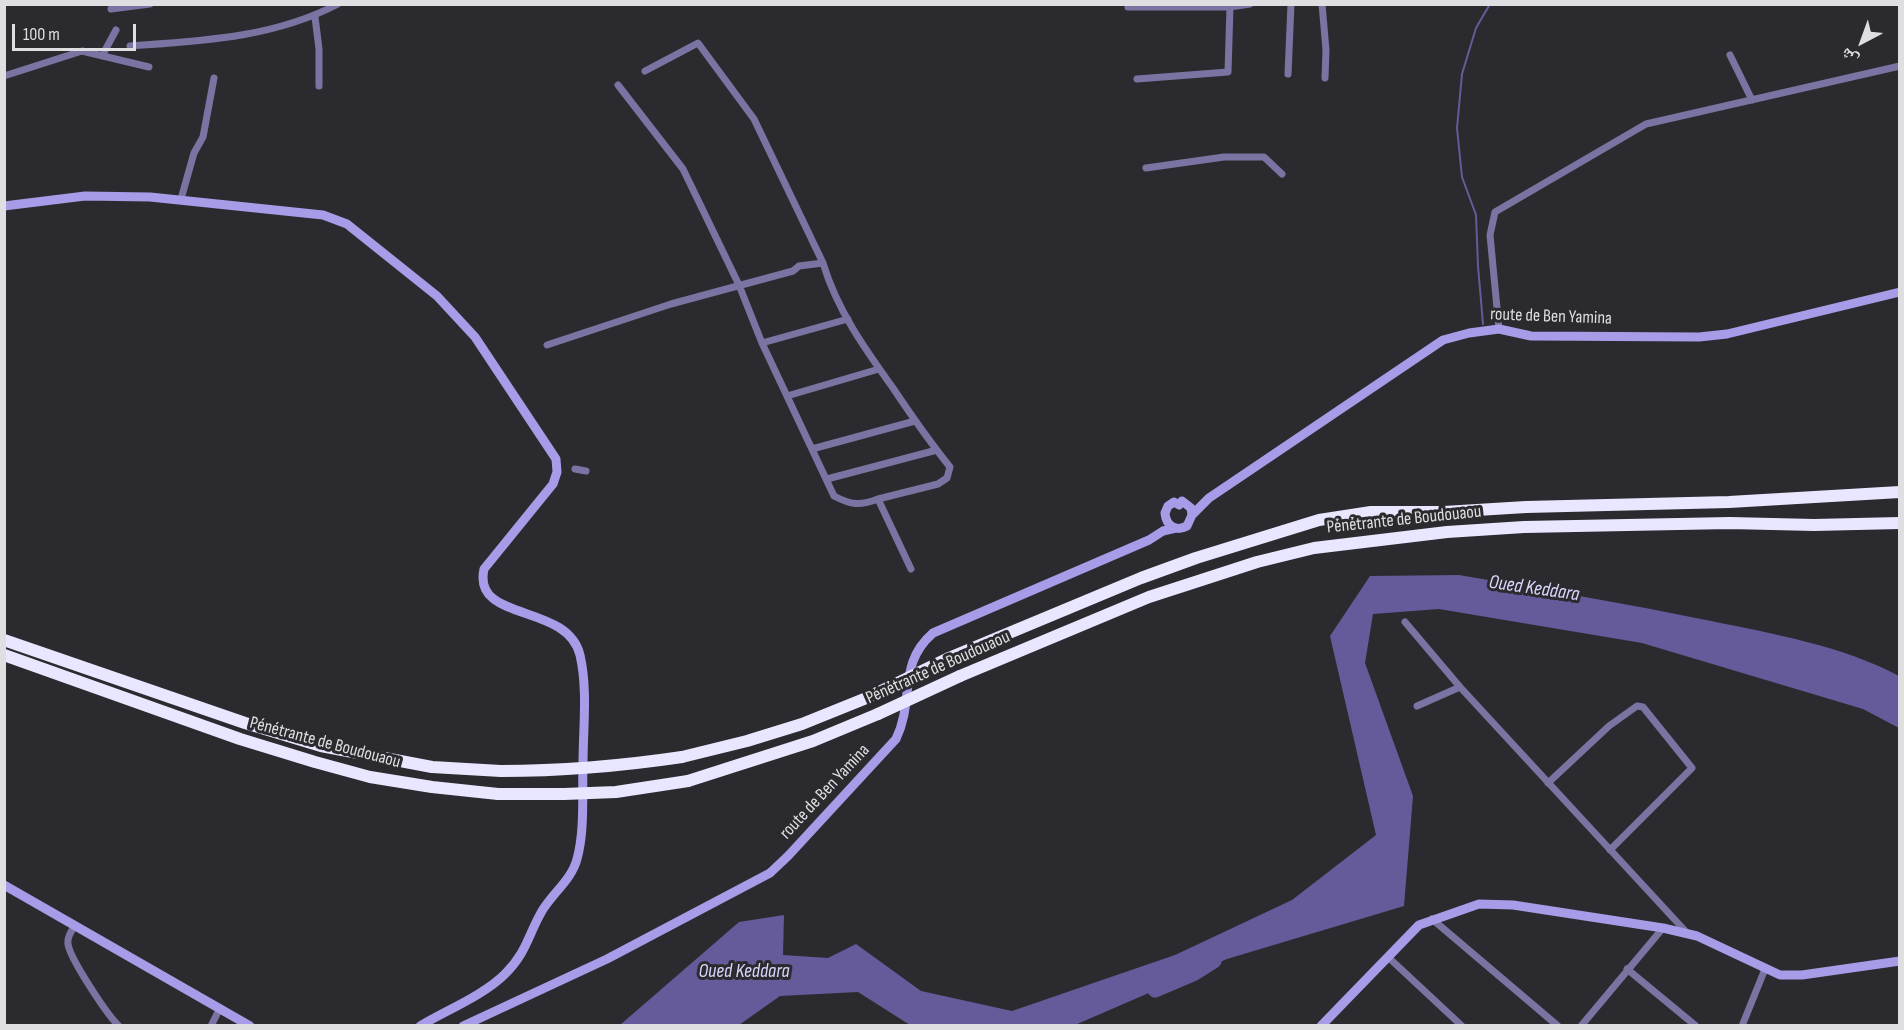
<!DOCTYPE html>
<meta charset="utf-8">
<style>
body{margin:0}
#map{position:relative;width:1904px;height:1030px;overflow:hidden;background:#2b2b2f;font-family:"Sofia Sans Condensed","Noto Naskh Arabic",sans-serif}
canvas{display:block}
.frame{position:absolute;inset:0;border:6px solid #dfdfe2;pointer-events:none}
.north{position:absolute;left:1832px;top:12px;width:60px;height:60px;-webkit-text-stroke:4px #2b2b2f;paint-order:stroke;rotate:221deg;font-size:16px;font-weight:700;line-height:24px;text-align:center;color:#dfdfe2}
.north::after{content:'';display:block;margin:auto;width:21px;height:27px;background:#dfdfe2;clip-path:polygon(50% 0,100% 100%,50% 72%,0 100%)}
.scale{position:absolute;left:12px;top:24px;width:124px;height:27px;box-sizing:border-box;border:3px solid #dfdfe2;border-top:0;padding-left:8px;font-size:18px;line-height:21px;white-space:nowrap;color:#dfdfe2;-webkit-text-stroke:4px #2b2b2f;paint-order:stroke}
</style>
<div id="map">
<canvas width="1904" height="1030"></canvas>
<div class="frame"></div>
<div class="north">ش</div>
<div class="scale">100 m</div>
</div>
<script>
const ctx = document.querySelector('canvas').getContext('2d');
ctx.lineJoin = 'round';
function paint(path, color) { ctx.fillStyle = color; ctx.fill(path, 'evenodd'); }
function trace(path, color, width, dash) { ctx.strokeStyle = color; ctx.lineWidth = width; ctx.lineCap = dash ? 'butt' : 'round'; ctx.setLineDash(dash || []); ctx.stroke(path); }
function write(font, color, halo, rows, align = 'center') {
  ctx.font = font + ' "Sofia Sans Condensed",sans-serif'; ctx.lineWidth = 6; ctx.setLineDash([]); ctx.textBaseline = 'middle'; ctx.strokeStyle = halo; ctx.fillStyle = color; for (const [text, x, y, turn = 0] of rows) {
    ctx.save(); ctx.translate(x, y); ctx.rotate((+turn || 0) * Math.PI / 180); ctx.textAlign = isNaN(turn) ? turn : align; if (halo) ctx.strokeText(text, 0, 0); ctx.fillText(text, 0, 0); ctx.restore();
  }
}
const water = new Path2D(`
 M1459 575C1543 589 1627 604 1711 621 1774 634 1843 646 1899 676V728L1863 709 1642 643 1439 609 1373 614 1365 663 1413 796 1404 906 1227 959 1075 1025H910L858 992 780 996 739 1025H620L739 922 784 915 783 955 828 958 856 944 921 991 1012 1011 1175 955 1292 900 1376 835 1330 636 1370 576Z`);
const stream = new Path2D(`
 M1483 324 1478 266 1476 215 1462 177 1457 128 1462 74 1476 28 1490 4`);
const river = new Path2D(`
 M1155 990 1195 973 1214 961`);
const street = new Path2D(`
 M1322 4 1326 50 1325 78
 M1128 7H1230L1250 4
 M111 9 150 4
 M315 17 319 49V86
 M130 46C201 41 273 38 338 4
 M1730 55 1752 100
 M102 56 116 30
 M645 71 698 43 754 119 823 263C837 310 865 349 893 388 911 415 930 442 950 467L947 478 938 484 878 499 911 569
 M1288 74 1291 4
 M4 76 82 51 149 67
 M1137 79 1228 72 1230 7
 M618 85 683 169 739 285 762 343
 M1146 168 1224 157H1264L1282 174
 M181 199 194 153 203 137 214 78
 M848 319 762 343 834 496C851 505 860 506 878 499
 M1499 329 1490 235 1495 212 1646 124 1900 66
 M547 345 671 304 793 271 799 266 823 263
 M787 396 879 369
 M812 449 915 421
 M575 469 586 471
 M827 479 937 450
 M1405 622 1460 687
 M1417 706 1460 687 1688 934
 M1548 783 1609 726 1637 706 1643 707 1692 768 1610 850
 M1432 919 1558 1026
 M75 926C71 931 67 937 68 944 70 959 108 1016 119 1026
 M1388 957 1462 1026
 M1627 969 1696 1026
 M211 1026 220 1008
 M1581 1026 1663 928
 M1742 1026 1765 969`);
const secondary = new Path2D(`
 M4 206 85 196 150 197 323 215 347 224 437 296 475 337 556 459 557 472 553 484 484 569C472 623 567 602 580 655 588 690 583 728 583 764 582 793 585 831 577 859 572 879 552 894 542 911 528 935 527 952 505 974 484 995 447 1010 420 1026
 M1192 515 1191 508 1182 501 1179 505 1174 502 1168 506 1165 513C1166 526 1176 532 1187 526L1192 515 1209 498 1443 340 1469 333 1499 329 1531 336 1699 337 1727 334 1900 292
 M4 885 250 1026
 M463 1026 607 959 770 873 788 856 896 739C915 700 897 664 933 633L1149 540 1163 531 1176 528
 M1321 1026 1419 925 1479 904 1513 905 1663 928 1697 936 1780 975H1802L1900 961`);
const highway = new Path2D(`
 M4 640 245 723 321 746 432 767 501 771
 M4 655 240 739 315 762 370 777 432 787 498 794
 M949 658 1141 578 1196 558 1319 520 1371 512H1444L1526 507 1729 502 1900 492
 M960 676 1149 597 1257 562 1314 548 1447 532 1524 527 1730 523 1814 525 1900 523
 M682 757 747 741 802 724 869 697
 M688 781 813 741 878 714`);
const highwayBridge = new Path2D(`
 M869 697 949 658
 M878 714 960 676
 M501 771C562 771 621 766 682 757
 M498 794H564L616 792 688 781`);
const streetNames = [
 ["route de Ben Yamina",1551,317,2],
 ["Pénétrante de Boudouaou",1404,520,-6],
 ["Pénétrante de Boudouaou",938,668,-24],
 ["Pénétrante de Boudouaou",325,743,15],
 ["route de Ben Yamina",825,792,-47]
];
const waterNames = [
 ["Oued Keddara",1534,589,8],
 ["Oued Keddara",744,972]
];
paint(water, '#655b9a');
trace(stream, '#655b9a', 2);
trace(river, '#655b9a', 15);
trace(street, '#7974a2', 7);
trace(secondary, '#a69ce7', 9);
trace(highway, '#e9e7ff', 12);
trace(highwayBridge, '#e9e7ff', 12);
write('18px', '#dfdfe2', '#2b2b2f', streetNames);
write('italic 20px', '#dad7fd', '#2b2b2f', waterNames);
</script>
